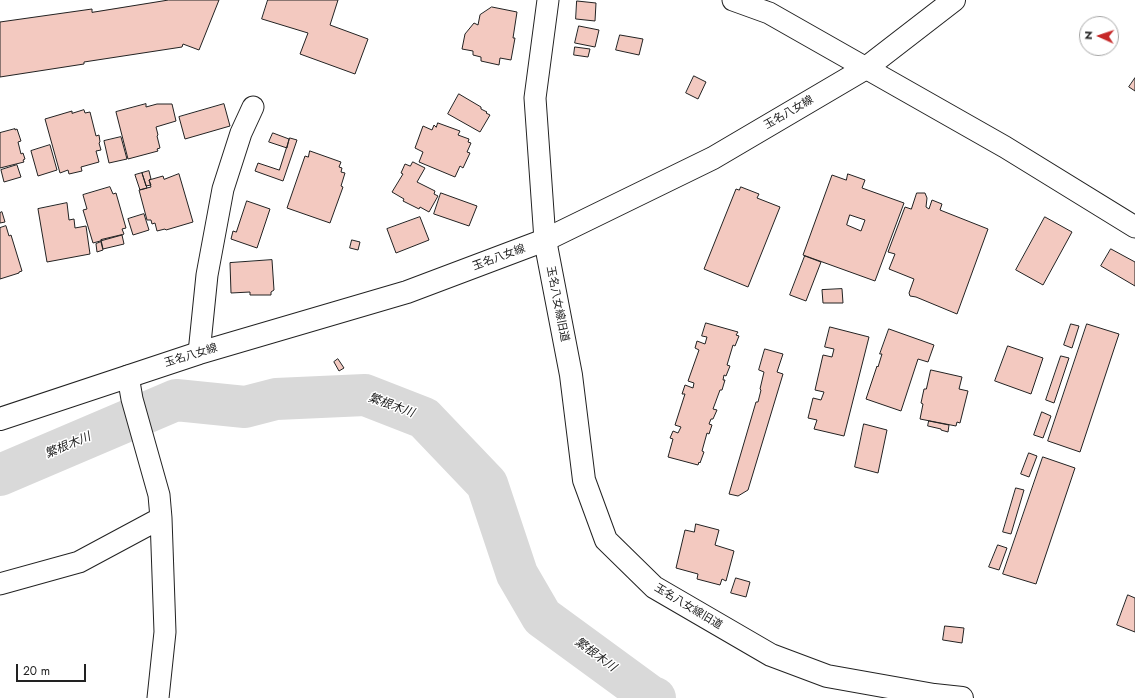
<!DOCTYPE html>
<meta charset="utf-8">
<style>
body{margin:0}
#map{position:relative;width:1135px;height:698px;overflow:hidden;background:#fff;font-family:Jost,sans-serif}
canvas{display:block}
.north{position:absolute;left:1079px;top:16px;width:40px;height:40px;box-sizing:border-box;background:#fff;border:1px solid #a7a7a7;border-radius:50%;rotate:273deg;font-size:11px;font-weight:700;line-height:16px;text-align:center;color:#222}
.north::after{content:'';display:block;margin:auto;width:14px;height:18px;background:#c62828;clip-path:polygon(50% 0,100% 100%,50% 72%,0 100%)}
.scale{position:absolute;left:16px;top:664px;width:70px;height:18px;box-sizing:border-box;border:2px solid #222;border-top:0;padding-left:5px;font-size:12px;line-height:14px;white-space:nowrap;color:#222;-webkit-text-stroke:3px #fff;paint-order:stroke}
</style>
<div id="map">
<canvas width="1135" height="698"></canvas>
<div class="north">N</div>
<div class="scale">20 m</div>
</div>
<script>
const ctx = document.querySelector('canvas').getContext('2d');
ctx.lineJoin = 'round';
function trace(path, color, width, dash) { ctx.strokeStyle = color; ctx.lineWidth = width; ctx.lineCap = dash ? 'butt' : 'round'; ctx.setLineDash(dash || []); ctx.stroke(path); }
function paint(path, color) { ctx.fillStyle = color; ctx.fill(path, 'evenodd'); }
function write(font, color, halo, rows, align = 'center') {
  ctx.font = font + ' Jost,"Noto Sans JP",sans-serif'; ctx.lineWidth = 3; ctx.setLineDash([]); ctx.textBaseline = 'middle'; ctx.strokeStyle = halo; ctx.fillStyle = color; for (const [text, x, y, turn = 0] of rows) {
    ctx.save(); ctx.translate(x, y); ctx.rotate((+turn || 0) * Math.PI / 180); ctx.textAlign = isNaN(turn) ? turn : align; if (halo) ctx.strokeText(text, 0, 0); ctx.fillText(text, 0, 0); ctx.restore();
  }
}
const river = new Path2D(`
 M0 475 176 400 245 407 276 399 365 395 424 418 487 484 517 574 542 617 650 696 655 698`);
const building = new Path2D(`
 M169 0H219L199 50 183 44 182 47 84 62V64L0 77V22L92 9V12Z
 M268 0H338L330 25 368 39 355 74 300 54 308 33 262 19Z
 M577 1 596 3 595 21 576 19Z
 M492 7 517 12 513 38H515L511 60 500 58 499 65 481 61V57L473 55V51L462 49 465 34 474 23 478 25 480 15Z
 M579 26 599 30 595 47 575 43Z
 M620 35 643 39 639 55 616 50Z
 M575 47 590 49 588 57 574 55Z
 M694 76 706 82 698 99 686 93Z
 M1135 78V91L1129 87Z
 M459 94 481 107V109L487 112 486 113 490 115 480 132 448 114Z
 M146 104V107L157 104H172L176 121 156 127 158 135 157 136 160 148 157 149 158 151 128 159 116 112Z
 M224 104 230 126 185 139 179 117Z
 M84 110 85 113 90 112 96 136 99 135 100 142 99 143 101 150 96 151 99 162 81 167 82 171 69 174 68 170 60 173 45 119 72 111V113Z
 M438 123 460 131 458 135 469 139 468 142 471 143 467 152 470 153 463 168 460 166 455 177 419 162 423 152 415 148 423 126 432 130 434 125 436 127Z
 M15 129V130L17 129 21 141 18 142 21 154 23 153 25 159 23 160 24 162 0 168V133Z
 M273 133 289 139 287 148 269 142Z
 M121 137 127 159 109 163 104 141Z
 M290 138 297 140 283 181 255 171 258 163 279 170Z
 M50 145 57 170 38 176 31 151Z
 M310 151 341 162 339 167 342 168 341 172 345 173 341 186 343 187 330 223 287 208 305 156 308 157Z
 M413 162 425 168 417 182 435 191 434 194 438 196 429 212 420 207 419 209 403 201 404 199 392 192 403 174 401 173 405 164 410 166Z
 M17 165 21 177 4 182 1 170Z
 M149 171 151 179 149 180 151 185 146 186 142 173Z
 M142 173 147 188 140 190 135 175Z
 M179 174 193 222 166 230 165 229 157 231 155 223 152 224 151 220H147L139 190 151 187 149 180 163 176 164 179Z
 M848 174 865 180 862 188 904 203 875 281 803 255 832 175 846 180ZM850 215 865 220 861 231 847 225Z
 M110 187 113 194 116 193 126 228 122 229 124 234 122 235 93 243 83 210 87 209 83 195Z
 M741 187 759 194 757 198 780 207 748 287 704 269 736 189 739 190Z
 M441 193 477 206 469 226 434 214Z
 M917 193H925L927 198 926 207 929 209 932 200 942 204 940 210 988 229 957 314 916 297 910 296 909 293 914 279 889 269 895 254 888 252 905 207 911 209Z
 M247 201 270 209 257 248 231 239 233 231 236 232Z
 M67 203 69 220 74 219 75 228 86 226 90 254 47 262 38 209Z
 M2 212 5 222 0 223V213Z
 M144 214 149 230 133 235 128 219Z
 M420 217 429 240 396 253 387 229Z
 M1045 217 1072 232 1043 285 1016 270Z
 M6 226 9 236 11 235 22 271 19 272V273L0 279V228Z
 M122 235 124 244 103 249 101 240Z
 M352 240 360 242 358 250 350 248Z
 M101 242 103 250 97 252 96 244Z
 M1111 249 1135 262V286L1101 266Z
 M805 256 821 262 806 301 790 295Z
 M272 260 274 290 271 292V295H250V292L231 293 230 263Z
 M842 289 843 303H823L822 290Z
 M706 323 738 332 736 335 739 336 735 346 733 345 727 365 730 366 726 376 724 375 723 380H725L722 390H720L713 409 717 410 713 419H711L709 424 712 425 709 434 707 433 702 451 704 452 700 463 699 462 698 465 668 457 673 439 670 438 673 431 678 433 681 427 675 425 685 394H682L685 385 693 388 694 383 688 381 699 350 695 348 697 341 705 344 707 337 702 336Z
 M1071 324 1079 326 1072 348 1064 345Z
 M1087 324 1119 334 1080 452 1048 441Z
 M830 327 869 337 844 436 814 429 817 420 808 418 813 398 821 400 824 392 815 390 823 355 832 357 834 349 825 347Z
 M889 329 934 345 928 362 918 359 901 411 866 399 877 366 878 367 882 354H880Z
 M1008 346 1043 358 1031 394 995 381Z
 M765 349 783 354 777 372 783 374 748 490 738 496 729 494 756 402H758L761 390 760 389 764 372 759 370Z
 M1061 356 1069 358 1054 403 1046 400Z
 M338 359 344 368 339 371 334 362Z
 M931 370 962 377 959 389 968 391 960 423 957 422 956 426 920 419 923 404 921 403 924 389H926Z
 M1042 412 1051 416 1043 438 1034 435Z
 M929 421 949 425 948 432 941 430V429L928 426Z
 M864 424 887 430 878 473 855 467Z
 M1029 453 1037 456 1029 477 1021 474Z
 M1043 457 1075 468 1036 584 1003 574Z
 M1016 488 1024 490 1011 534 1003 532Z
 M696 524 719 530 715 545 734 551 726 581 722 579 720 585 697 579 698 574 676 568 685 530 694 532Z
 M998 545 1007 548 999 570 989 567Z
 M736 578 750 582 746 597 731 593Z
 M1128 595 1135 598V632L1117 625Z
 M945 626 964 628 962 643 943 640Z`);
const minor = new Path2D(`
 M733 0 769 13 1005 147 1135 227
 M545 240 535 98 548 0
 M199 353 207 275 223 189 241 133 253 107
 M128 376 132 399 159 495 161 518 165 632 158 698
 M0 584 79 562 161 518`);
const tertiary = new Path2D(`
 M545 240 571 375 584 480 606 540 654 587 771 655 827 676 934 695 962 698`);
const primary = new Path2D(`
 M0 419 199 353 407 292 545 240 713 158 866 68 954 0`);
const streetNames = [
 ["玉名八女線",789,113,-30],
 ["玉名八女線",499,258,-20],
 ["玉名八女線旧道",557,304,79],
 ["玉名八女線",191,356,-17],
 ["玉名八女線旧道",688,607,31]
];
const waterNames = [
 ["繁根木川",391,406,20],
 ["繁根木川",68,446,-23],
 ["繁根木川",595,655,36]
];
trace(river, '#d9d9d9', 42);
paint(building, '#f3c9c0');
trace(building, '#222', 1);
trace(minor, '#222', 23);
trace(tertiary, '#222', 24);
trace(primary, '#222', 24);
trace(minor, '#fff', 21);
trace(tertiary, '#fff', 22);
trace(primary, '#fff', 22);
write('11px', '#222', '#fff', streetNames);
write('italic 12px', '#222', '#fff', waterNames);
</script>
